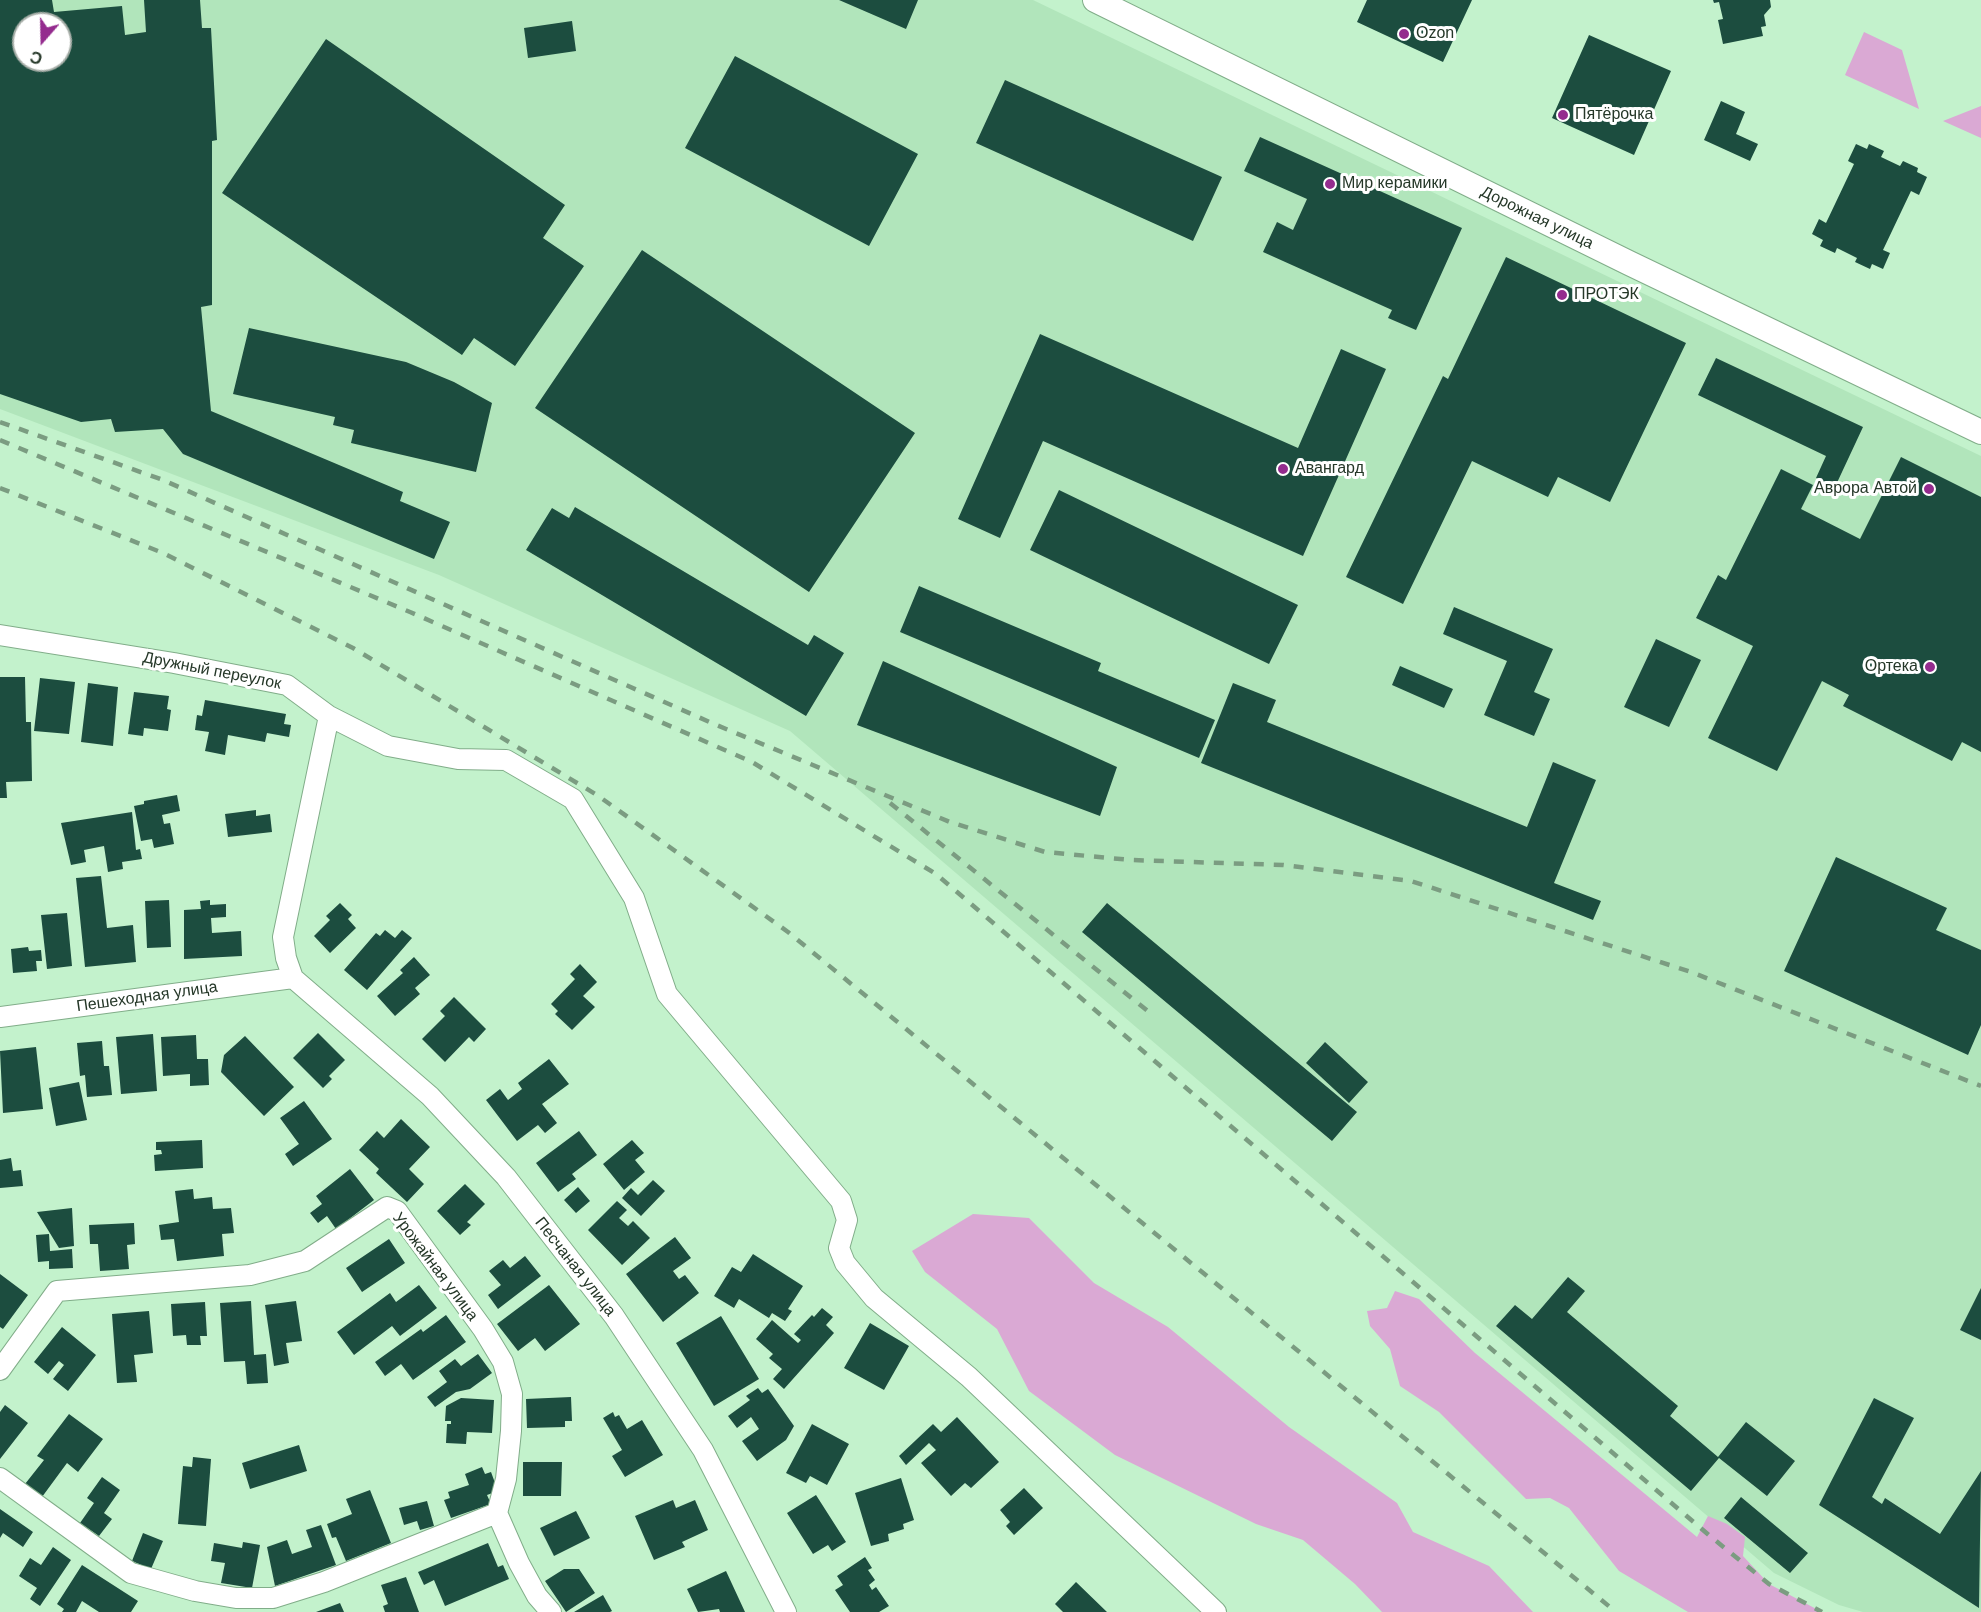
<!DOCTYPE html>
<meta charset="utf-8">
<style>
body{margin:0}
#map{position:relative;width:1981px;height:1612px;overflow:hidden;background:#c3f2cc;font-family:Arial,sans-serif}
canvas{display:block}
.north{position:absolute;left:12px;top:12px;width:60px;height:60px;box-sizing:border-box;background:#fff;border:2px solid #a8afa9;border-radius:50%;rotate:200deg;font-size:16px;font-weight:700;line-height:24px;text-align:center;color:#253728}
.north::after{content:'';display:block;margin:auto;width:21px;height:27px;background:#942b8e;clip-path:polygon(50% 0,100% 100%,50% 72%,0 100%)}
</style>
<div id="map">
<canvas width="1981" height="1612"></canvas>
<div class="north">С</div>
</div>
<script>
const ctx = document.querySelector('canvas').getContext('2d');
ctx.lineJoin = 'round';
function paint(path, color) { ctx.fillStyle = color; ctx.fill(path, 'evenodd'); }
function trace(path, color, width, dash) { ctx.strokeStyle = color; ctx.lineWidth = width; ctx.lineCap = dash ? 'butt' : 'round'; ctx.setLineDash(dash || []); ctx.stroke(path); }
function write(font, color, halo, rows, align = 'center') {
  ctx.font = font + ' Arial,sans-serif'; ctx.lineWidth = 6; ctx.setLineDash([]); ctx.textBaseline = 'middle'; ctx.strokeStyle = halo; ctx.fillStyle = color; for (const [text, x, y, turn = 0] of rows) {
    ctx.save(); ctx.translate(x, y); ctx.rotate((+turn || 0) * Math.PI / 180); ctx.textAlign = isNaN(turn) ? turn : align; if (halo) ctx.strokeText(text, 0, 0); ctx.fillText(text, 0, 0); ctx.restore();
  }
}
const built = new Path2D(`
 M0 0H1033L1981 456V1612H1863L1839 1605 1774 1573 790 731 439 575 0 409ZM24 24H60V60H24Z`);
const green = new Path2D(`
 M1864 32 1902 50 1919 109 1845 75Z
 M1981 106V138L1943 121Z
 M973 1214 1029 1218 1094 1283 1168 1327 1289 1427 1397 1503 1413 1532 1489 1566 1533 1612H1382L1355 1584 1303 1540 1256 1524 1115 1455 1029 1391 997 1329 925 1272 912 1251Z
 M1395 1291 1419 1299 1475 1353 1697 1537 1708 1516 1727 1524 1745 1537 1743 1556 1769 1584 1822 1612H1688L1619 1571 1569 1508 1550 1498 1526 1499 1439 1412 1400 1386 1390 1349 1370 1326 1367 1311 1387 1308Z`);
const building = new Path2D(`
 M0 0H52L54 12 122 6 125 35 146 32 144 0H200L202 28H211L217 140 212 141V305L201 307 211 411 403 492 400 501 450 522 434 559 183 454 163 429 115 432 111 419 81 422 0 394ZM24 24H60V60H24Z
 M839 0H918L906 29Z
 M1367 0H1472L1443 62 1357 22Z
 M1713 0H1770L1771 7 1764 15 1766 26 1761 27 1763 36 1723 44 1718 20 1723 19 1719 2 1714 3Z
 M572 21 576 51 528 58 524 28Z
 M1589 35 1671 71 1634 155 1552 118Z
 M326 39 565 205 543 238 584 266 515 366 474 338 462 355 222 193Z
 M735 56 918 154 869 246 685 148Z
 M1005 80 1222 177 1193 241 976 143Z
 M1721 101 1745 112 1736 134 1758 144 1750 161 1704 140Z
 M1260 137 1462 228 1416 330 1388 318 1392 310 1263 252 1277 222 1293 230 1307 199 1244 171Z
 M1856 144 1867 149 1869 144 1884 151 1881 157 1900 166 1903 161 1918 168 1917 172 1927 177 1919 195 1911 191 1883 250 1890 253 1883 269 1872 264 1870 269 1855 262 1857 258 1837 248 1835 253 1820 246 1823 240 1812 234 1819 219 1826 223 1854 164 1848 161Z
 M642 250 915 433 809 592 535 408Z
 M1506 257 1686 343 1610 502 1558 477 1548 497 1472 461 1403 604 1346 577 1443 376 1448 379Z
 M249 328 406 362 454 382 492 403 476 472 351 443 354 430 333 425 335 417 233 394Z
 M1040 334 1298 448 1341 349 1386 369 1303 556 1043 441 1000 538 958 519Z
 M1716 358 1863 427 1835 487 1816 478 1826 456 1698 395Z
 M1901 457 1981 497V752L1962 742 1952 761 1843 706 1849 695 1822 681 1777 771 1708 738 1753 646 1696 618 1718 575 1726 580 1781 469 1813 485 1801 509 1860 539Z
 M1059 490 1298 605 1269 664 1030 550Z
 M575 507 808 645 814 635 844 653 806 716 526 550 552 508 569 518Z
 M919 586 1101 663 1098 671 1215 720 1199 758 900 632Z
 M1454 607 1553 649 1534 692 1550 699 1534 736 1484 715 1507 661 1443 634Z
 M1656 639 1701 660 1669 727 1624 707Z
 M883 661 1117 767 1100 816 857 725Z
 M1400 666 1453 689 1444 708 1392 685Z
 M0 677H25L26 722H31L32 781 6 782 7 798H0Z
 M40 678 75 682 69 734 34 731Z
 M88 683 118 687 113 746 81 742Z
 M1233 683 1276 700 1267 722 1527 827 1553 762 1596 780 1554 883 1601 901 1593 920 1201 763Z
 M134 692 169 696 167 709 171 710 168 731 144 728 143 736 128 734Z
 M205 700 286 714 284 724 291 725 289 737 267 733 265 742 228 735 225 755 205 751 209 732 195 730 197 715 202 716Z
 M177 795 180 811 162 815 164 824 170 823 174 844 154 848 152 839 141 841 134 806 144 804V801Z
 M256 810V816L270 814 272 832 228 837 225 814Z
 M132 812 136 850 140 849 142 859 122 862 123 869 108 872 104 846 84 850 86 862 71 865 61 823Z
 M1836 857 1947 908 1936 930 1981 950V1025L1968 1055 1784 971Z
 M101 876 107 928 133 925 136 962 85 967 76 878Z
 M169 900 171 947 147 948 145 901Z
 M210 900V905L226 904V917L211 918 212 933 241 931 242 956 184 959V910L201 909 200 901Z
 M340 903 352 915 348 919 356 928 330 953 314 936 330 920 326 916Z
 M1107 903 1357 1112 1332 1141 1082 932Z
 M67 913 72 966 47 969 41 915Z
 M385 930 395 938 402 930 412 938 367 990 344 970 376 933 380 936Z
 M28 947 29 951 41 950 42 961H36L37 971 13 973 11 949Z
 M414 957 430 975 415 988 420 994 395 1016 377 996 403 973 400 970Z
 M580 964 597 982 583 996 595 1007 572 1030 555 1014 558 1011 551 1004 575 979 570 974Z
 M454 997 486 1029 474 1042 469 1037 445 1062 422 1039 445 1016 440 1011Z
 M318 1033 345 1060 329 1076 332 1079 323 1088 293 1058Z
 M153 1034 157 1091 121 1094 116 1037Z
 M196 1035 197 1059H208L209 1085 190 1086V1074L163 1076 161 1037Z
 M245 1036 294 1087 264 1116 221 1072 224 1055Z
 M102 1041 104 1066H109L112 1095 87 1097 85 1075 80 1076 77 1043Z
 M1325 1042 1368 1082 1349 1103 1306 1063Z
 M36 1047 43 1109 3 1113 0 1051Z
 M549 1059 569 1084 542 1104 557 1123 545 1133 538 1125 517 1141 486 1100 500 1089 508 1100 522 1089 518 1083Z
 M79 1082 87 1120 56 1126 49 1088Z
 M304 1101 332 1139 293 1166 285 1154 299 1144 280 1118Z
 M401 1119 430 1147 409 1169 424 1184 407 1202 376 1173 379 1169 359 1150 377 1131 384 1138Z
 M579 1131 597 1155 572 1174 576 1179 558 1192 536 1163Z
 M202 1140 203 1168 155 1171 154 1155 162 1154 161 1150H156V1142Z
 M632 1140 644 1153 635 1160 645 1172 624 1190 603 1164Z
 M11 1158 13 1171 21 1170 23 1186 0 1188V1160Z
 M350 1169 374 1200 336 1229 327 1216 318 1223 310 1213 322 1204 316 1196Z
 M653 1180 665 1191 641 1216 622 1198 631 1188 638 1195Z
 M465 1184 485 1204 467 1222 471 1225 460 1235 437 1211Z
 M578 1187 590 1201 576 1213 564 1200Z
 M193 1189 194 1199 212 1197 213 1209 231 1208 234 1233 222 1234 224 1256 177 1261 174 1239 161 1240 159 1225 179 1222 175 1191Z
 M617 1201 627 1210 619 1218 628 1226 633 1221 650 1238 622 1265 588 1230Z
 M72 1208 74 1246 59 1248 37 1212Z
 M134 1223 135 1244 127 1245 129 1269 100 1271 98 1244H90L89 1225Z
 M49 1234 50 1251 72 1249 73 1268 49 1269V1261L38 1262 36 1235Z
 M675 1237 691 1258 673 1271 679 1279 685 1275 699 1293 663 1322 626 1274Z
 M389 1239 405 1263 362 1292 346 1268Z
 M753 1254 803 1286 788 1309 792 1311 785 1321 772 1313 769 1318 739 1299 734 1308 714 1296 732 1267 741 1272Z
 M525 1256 541 1276 498 1309 488 1295 501 1285 489 1271 503 1260 510 1268Z
 M0 1274 28 1295 3 1329 0 1327Z
 M1568 1277 1585 1291 1567 1312 1678 1406 1670 1416 1718 1457 1746 1422 1795 1461 1767 1496 1719 1458 1691 1491 1496 1326 1515 1305 1532 1319Z
 M419 1285 437 1308 400 1336 392 1326 354 1355 337 1332 390 1293 396 1302Z
 M549 1285 580 1324 545 1351 535 1338 518 1351 497 1324Z
 M1981 1288V1340L1960 1330Z
 M251 1301 254 1355 266 1354 268 1383 247 1384 245 1361 224 1362 220 1303Z
 M296 1301 302 1341 286 1343 289 1363 274 1366 265 1305Z
 M205 1302 207 1336H200L201 1345H187L186 1335 173 1336 171 1304Z
 M822 1308 833 1317 826 1325 834 1333 784 1389 773 1379 782 1369 769 1358 773 1354 756 1339 772 1320 798 1343 801 1340 794 1334 812 1315 814 1317Z
 M149 1311 153 1353 134 1355 137 1382 117 1383 112 1314Z
 M446 1315 466 1342 413 1380 401 1364 385 1376 375 1362 421 1329 423 1332Z
 M721 1316 759 1379 714 1406 676 1343Z
 M870 1323 909 1346 884 1390 844 1368Z
 M62 1327 96 1355 68 1391 53 1379 64 1365 59 1361 48 1374 34 1362Z
 M478 1354 492 1373 470 1389 456 1392 435 1407 427 1397 447 1382 439 1371 455 1359 461 1366Z
 M758 1388 762 1393 768 1389 794 1426 786 1440 757 1461 742 1441 759 1429 751 1417 737 1428 728 1416 750 1400 746 1396Z
 M571 1397 572 1421H565V1427L527 1428 526 1399Z
 M461 1398 494 1400 492 1433 467 1432 466 1444 446 1443 447 1424H451V1421H445L446 1406Z
 M1874 1398 1914 1418 1872 1497 1882 1504 1885 1498 1940 1534 1981 1471 1979 1608 1819 1505Z
 M5 1405 28 1423 0 1459V1412Z
 M613 1412 615 1417 619 1415 627 1429 642 1420 663 1455 625 1477 612 1456 622 1450 603 1418Z
 M69 1414 103 1439 78 1472 67 1463 42 1497 25 1484 44 1460 37 1456Z
 M957 1417 999 1462 971 1488 965 1483 951 1496 921 1463 936 1450 929 1443 906 1465 899 1456 933 1424 941 1432Z
 M812 1424 849 1444 827 1485 810 1476 806 1483 786 1473Z
 M299 1445 307 1471 250 1489 242 1463Z
 M193 1457 211 1459 206 1526 178 1524 183 1466 192 1467Z
 M523 1462H562L561 1496H523Z
 M482 1467 485 1474 491 1472 498 1491 487 1495 491 1504 451 1518 444 1500 450 1498 448 1492 469 1485 465 1474Z
 M102 1477 120 1490 104 1513 112 1519 99 1536 80 1523 94 1503 87 1498Z
 M901 1478 914 1520 903 1524 904 1529 888 1534 889 1541 871 1546 855 1493Z
 M1024 1488 1043 1508 1014 1535 1006 1526 1010 1522 1000 1510Z
 M370 1490 391 1543 346 1561 336 1537 332 1538 327 1524 352 1514 346 1499Z
 M816 1495 846 1542 832 1551 828 1545 813 1554 787 1513Z
 M1741 1497 1808 1553 1790 1573 1724 1518Z
 M673 1500 676 1508 695 1500 708 1530 682 1542 685 1547 654 1560 635 1516Z
 M427 1501 434 1526 420 1530 417 1521 404 1525 399 1508Z
 M0 1509 33 1532 23 1547 3 1533 0 1538Z
 M576 1511 590 1538 554 1556 540 1528Z
 M321 1525 336 1565 275 1586 267 1547 287 1540 292 1554 312 1547 306 1530Z
 M143 1533 163 1541 151 1569 132 1561Z
 M243 1542 260 1545 252 1588 221 1583 225 1563 211 1561 214 1543 242 1548Z
 M488 1543 498 1567 503 1565 509 1579 445 1606 434 1580 424 1585 418 1572Z
 M53 1547 71 1560 40 1606 30 1599 37 1588 19 1576 30 1558 41 1565Z
 M865 1557 872 1568 868 1570 875 1580 869 1585 872 1590 876 1587 889 1606 879 1612H850L835 1590 843 1585 837 1576Z
 M82 1565 138 1601 131 1612H99L82 1601 76 1612H62L64 1609 57 1604Z
 M564 1569H579L595 1593 566 1612 545 1581Z
 M726 1571 745 1612H720L719 1609 698 1612 687 1589Z
 M406 1577 419 1612H385L383 1606 388 1604 381 1585Z
 M1076 1582 1107 1612H1063L1055 1604Z
 M603 1595 612 1611 610 1612H574Z
 M340 1603 344 1612H316Z`);
const minor = new Path2D(`
 M0 635 174 663 287 685 329 716 388 746 458 759 506 760 573 799 634 898 667 994 841 1201 847 1220 839 1248 845 1263 874 1298 969 1377 1216 1612
 M329 716 283 937 286 958 293 978 430 1096 506 1177 614 1316 703 1450 786 1612
 M0 1017 293 978
 M0 1370 57 1291 250 1275 305 1261 387 1207 397 1211 483 1329 503 1362 512 1394 511 1431 506 1479 497 1513 519 1563 537 1596 551 1612
 M0 1478 131 1573 195 1591 236 1598H273L324 1582 497 1513`);
const tertiary = new Path2D(`
 M1095 0 1629 263 1981 432`);
const rail = new Path2D(`
 M0 422 163 480 714 724 950 822 1045 852 1131 860 1283 865 1411 881 1691 972 1981 1086
 M0 440 410 612 752 762 936 874 1710 1536 1769 1584 1822 1612
 M0 488 163 553 353 648 597 795 788 932 1616 1612
 M890 803 1149 1012`);
const markers = [
 [1404,34,6,"#942b8e"],
 [1563,115,6,"#942b8e"],
 [1330,184,6,"#942b8e"],
 [1562,295,6,"#942b8e"],
 [1283,469,6,"#942b8e"],
 [1929,489,6,"#942b8e"],
 [1930,667,6,"#942b8e"]
];
const poiNames = [
 ["Ozon",1416,34],
 ["Пятёрочка",1575,115],
 ["Мир керамики",1342,184],
 ["ПРОТЭК",1574,295],
 ["Авангард",1295,469],
 ["Аврора Автой",1917,489,"right"],
 ["Ортека",1918,667,"right"]
];
const streetNames = [
 ["Дорожная улица",1537,218,26],
 ["Дружный переулок",212,671,11],
 ["Пешеходная улица",147,997,-8],
 ["Урожайная улица",435,1267,53],
 ["Песчаная улица",575,1267,52]
];
paint(built, '#b1e5bb');
paint(green, '#daa9d4');
paint(building, '#1c4d3f');
trace(minor, '#81ad89', 22);
trace(tertiary, '#81ad89', 26);
trace(minor, '#fff', 20);
trace(tertiary, '#fff', 24);
trace(rail, '#7b9c81', 4.5, [10, 10]);
for (const [x, y, r, color] of markers) { const dot = new Path2D(); dot.arc(x, y, r, 0, 2 * Math.PI); ctx.fillStyle = color; ctx.fill(dot); trace(dot, '#fff', 2); }
write('16px', '#253728', '#fff', poiNames, 'left');
write('16px', '#253728', '#fff', streetNames);
</script>
